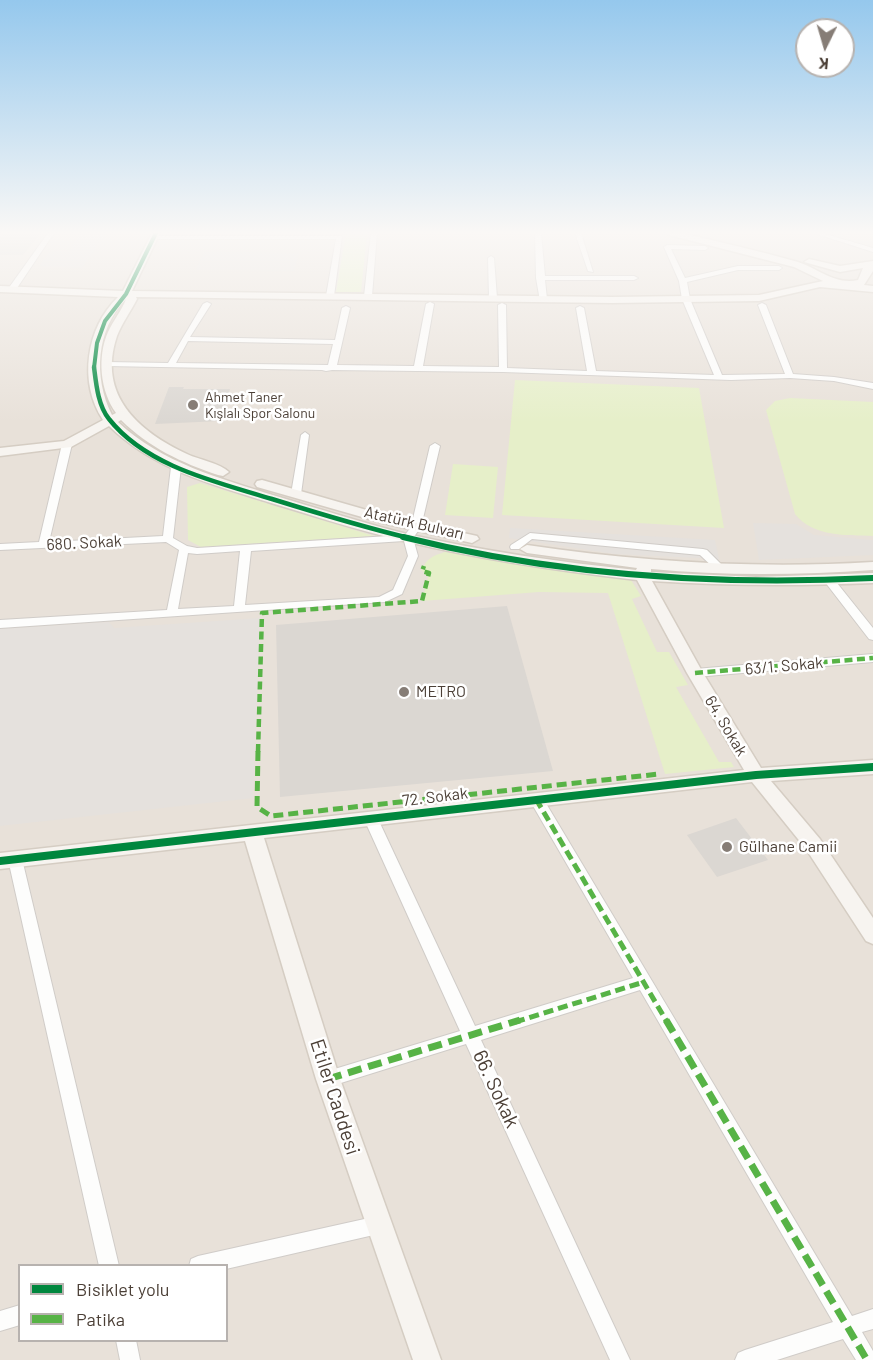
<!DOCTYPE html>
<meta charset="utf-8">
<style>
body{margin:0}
#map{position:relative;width:873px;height:1360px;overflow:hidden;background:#f3f0ec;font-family:Barlow,sans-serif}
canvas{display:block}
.legend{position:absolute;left:18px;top:1264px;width:210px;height:78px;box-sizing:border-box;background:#fff;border:2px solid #b7b2af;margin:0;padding:8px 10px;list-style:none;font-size:18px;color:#4b3f36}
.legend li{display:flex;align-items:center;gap:12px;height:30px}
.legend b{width:30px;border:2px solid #b7b2af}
.north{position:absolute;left:795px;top:18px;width:60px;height:60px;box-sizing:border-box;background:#fff;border:2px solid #b7b2af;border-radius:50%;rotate:185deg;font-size:16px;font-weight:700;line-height:24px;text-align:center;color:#4b3f36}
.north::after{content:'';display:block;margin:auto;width:21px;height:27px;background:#867d76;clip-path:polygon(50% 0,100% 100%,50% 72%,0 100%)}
</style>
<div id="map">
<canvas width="873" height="1360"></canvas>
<ul class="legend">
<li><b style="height:8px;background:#00873e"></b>Bisiklet yolu</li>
<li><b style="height:8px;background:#57b346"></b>Patika</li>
</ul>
<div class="north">K</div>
</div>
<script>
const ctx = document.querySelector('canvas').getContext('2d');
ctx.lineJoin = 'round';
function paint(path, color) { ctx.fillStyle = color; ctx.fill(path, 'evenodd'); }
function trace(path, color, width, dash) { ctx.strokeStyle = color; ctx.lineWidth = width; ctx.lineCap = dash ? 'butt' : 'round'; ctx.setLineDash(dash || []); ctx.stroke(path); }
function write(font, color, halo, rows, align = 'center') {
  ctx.font = font + ' Barlow,sans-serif'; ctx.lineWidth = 5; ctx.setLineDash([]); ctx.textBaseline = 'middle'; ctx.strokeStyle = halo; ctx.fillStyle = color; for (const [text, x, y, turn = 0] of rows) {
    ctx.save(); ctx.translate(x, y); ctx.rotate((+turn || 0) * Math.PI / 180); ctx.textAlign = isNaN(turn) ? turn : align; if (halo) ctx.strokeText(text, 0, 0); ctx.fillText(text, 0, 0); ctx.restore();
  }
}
const residential = new Path2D(`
 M0 233H873V1360H0ZM20 1266H226V1340H20Z`);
const green = new Path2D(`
 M346 233H367L361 292H336Z
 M515 380 699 388 724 528 502 515Z
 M790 398 873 402V536C846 535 813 537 795 514L766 410 775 401Z
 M453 464 498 467 493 518 445 515Z
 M200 483 374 536 201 547 188 540 187 487Z
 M445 552 631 580 641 596 632 599 657 652H669L688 685 676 687 719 762H731L734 767 665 774 608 593 539 592 422 601 429 574 422 571C426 558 433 556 445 552Z`);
const parking = new Path2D(`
 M80 233H106L82 268 39 266 50 252 70 250Z
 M204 252 299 253 294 271 196 270Z
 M753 523 796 524 814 535 873 540V555L759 560Z
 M510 528 715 540 719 559 615 554 509 538Z
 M260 618 253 798 0 826V629L109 622 114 628Z`);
const building = new Path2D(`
 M4 233H41L23 255H0V237Z
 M169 387H184L183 389H230L221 421 155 424Z
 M507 606 553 771 280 797 276 625Z
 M736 818 768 860 717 877 687 835Z`);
const street = new Path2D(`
 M48 233H54L15 291H9L8 289Z
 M371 233H377L372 296 368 298 364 296Z
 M535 233H541L545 276H634L638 278 634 280H545L547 299 540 301 536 278Z
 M575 233H581L593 272 588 271Z
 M814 233H822L873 248V252Z
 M153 236H342L334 296 330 298 326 296 336 239H151L150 238Z
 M667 245 705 246 708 248 705 250 671 249 685 278 738 266H779L782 268 779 270H738L687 282 690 299 722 375 785 374 758 305 762 303 766 305 793 374 834 377 873 383V389L834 381 790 378 731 380 503 372 332 370 326 371 322 370 107 366 103 364 107 362 168 363 203 304 207 302 211 304 190 337 335 340 342 308 346 306 350 308 337 365 414 366 426 304 430 302 434 304 423 366 499 367 498 305 502 303 506 305 507 368 587 371 576 308 580 306 584 308 596 371 714 375 682 299 679 281 664 247ZM188 341 333 344 328 365 176 363Z
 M491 256 494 258 497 298 493 300 489 298 488 258Z
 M305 432 309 435 301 494 296 497 291 494 301 435Z
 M67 441 72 444 49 542 163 536 171 467 176 464 181 467 173 538 187 546 197 548 405 535 411 527 430 446 435 443 440 446 421 527 413 538 418 556 402 594 385 602 0 628V620L167 610 179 550 166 542 0 550V544L39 542 62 444ZM404 541 408 556 393 590 379 597 245 605 251 551ZM240 551 234 606 178 609 188 553 197 554Z
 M530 533 703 549 707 550 724 567 723 569H715L700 555 532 539 519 549H511L510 547 511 545Z
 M829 577 833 578 873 628V640L869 639 825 582 824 580 825 578Z
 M873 654V662L695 677 689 673 695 669Z
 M536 794 541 795 852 1316 873 1309V1329L862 1332 873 1351V1360H856L843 1339 777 1360H735L738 1353 745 1350 833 1322 640 990 481 1040 630 1360H610L466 1044 328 1087 322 1085 320 1079 322 1073 328 1071 460 1031 364 819 366 815 371 814 376 815 378 819 475 1026 633 978 529 799 531 795Z
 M15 853 20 855 22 859 119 1266H99L8 859 10 855Z
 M378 1216 385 1218 387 1225 385 1232 378 1234 226 1269V1266H189L191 1259 198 1256Z
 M20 1305V1325L0 1331V1311Z
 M116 1340H136L140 1360H120Z`);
const secondary = new Path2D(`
 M152 233H160L132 291 612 297 759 295 823 281 794 267 669 235 668 233H681C720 242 759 251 798 262 819 269 835 285 858 280L863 268 840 272 804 262 809 259 840 266 873 261V271L864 285 873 286V292L820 287 759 301 612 303 136 297 137 299C131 311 122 323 117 336 97 395 138 431 187 454 200 460 220 463 229 472L223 476 218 475C182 463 148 447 121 420L118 422C162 463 219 478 276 496 320 509 363 523 407 534 483 551 559 562 636 570L637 568 527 553 520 549 527 545C642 562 757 569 873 562V570C799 575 725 576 651 569V572L756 577 873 573V583C799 586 726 586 652 581L703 673 761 768 873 760V774L771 781 820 839 873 918V944L866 941 806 849 752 782 264 838 340 1079 441 1360H413L316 1079 245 841 0 869V853L744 770 687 673 637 580C560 571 483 560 408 542 360 531 314 516 268 502 210 484 153 469 109 426L71 447 0 456V448L64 441 103 420C78 382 86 328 118 297L0 292V286L123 291ZM126 299C122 310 113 321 108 332 97 357 100 391 116 413L112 415C93 377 96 330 126 299Z
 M262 480 391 517 477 536 479 539 472 543 383 523 257 487 255 484 257 481Z`);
const quietFar2 = new Path2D(`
 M695 673 873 658
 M258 752 262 613 422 601 429 573 422 571 424 566`);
const quietFar1 = new Path2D(`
 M258 751 257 807 271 816 659 774
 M536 799 667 1022
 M515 1022 644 982`);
const quiet = new Path2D(`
 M666 1020 867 1360
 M328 1079 520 1020`);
const cyclewayFar3 = new Path2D(`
 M94 368 97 343 105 321 126 294 156 233`);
const cyclewayFar2 = new Path2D(`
 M94 367C96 383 98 406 109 419 147 467 217 482 272 499 317 513 363 527 409 538`);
const cyclewayFar1 = new Path2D(`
 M403 537C556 575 715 586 873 578`);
const cycleway = new Path2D(`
 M0 861 756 775 873 767`);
const markers = [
 [193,405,6,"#867d76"],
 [404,692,6,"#867d76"],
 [727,847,6,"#867d76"]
];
const farPoinames = [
 ["Ahmet Taner",205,397],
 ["Kışlalı Spor Salonu",205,413]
];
const streetNames = [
 ["Atatürk Bulvarı",414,523,13],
 ["680. Sokak",84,543,-3],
 ["63/1. Sokak",784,666,-5],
 ["64. Sokak",726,726,59],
 ["72. Sokak",435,797,-7]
];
const poiNames = [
 ["METRO",416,692],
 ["Gülhane Camii",739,847]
];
const nearStreetnames = [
 ["66. Sokak",496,1089,65],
 ["Etiler Caddesi",335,1097,72]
];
paint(residential, '#e8e1d9');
paint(green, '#e6efc9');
paint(parking, '#e5e1dd');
paint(building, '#dbd7d2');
trace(street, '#d0ccc8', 2);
trace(secondary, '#d5cdc3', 3);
paint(street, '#fdfdfc');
paint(secondary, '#f7f4f0');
trace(quietFar2, '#57b346', 4.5, [8, 4.5]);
trace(quietFar1, '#57b346', 5, [10, 5]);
trace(quiet, '#57b346', 7, [14, 7]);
trace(cyclewayFar3, '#00873e', 4);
trace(cyclewayFar2, '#00873e', 4.5);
trace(cyclewayFar1, '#00873e', 6);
trace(cycleway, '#00873e', 8);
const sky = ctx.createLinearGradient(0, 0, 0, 423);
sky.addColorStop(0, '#95c8ed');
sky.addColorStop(0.55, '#faf8f6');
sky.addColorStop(1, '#faf8f600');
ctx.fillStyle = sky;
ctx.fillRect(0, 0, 873, 423);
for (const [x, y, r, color] of markers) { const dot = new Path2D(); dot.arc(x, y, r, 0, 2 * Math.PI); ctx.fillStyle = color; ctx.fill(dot); trace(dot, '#fff', 2); }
write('14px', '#4b3f36', '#fff', farPoinames, 'left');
write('16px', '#4b3f36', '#fff', streetNames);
write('16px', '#4b3f36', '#fff', poiNames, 'left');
write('20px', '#4b3f36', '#fff', nearStreetnames);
</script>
